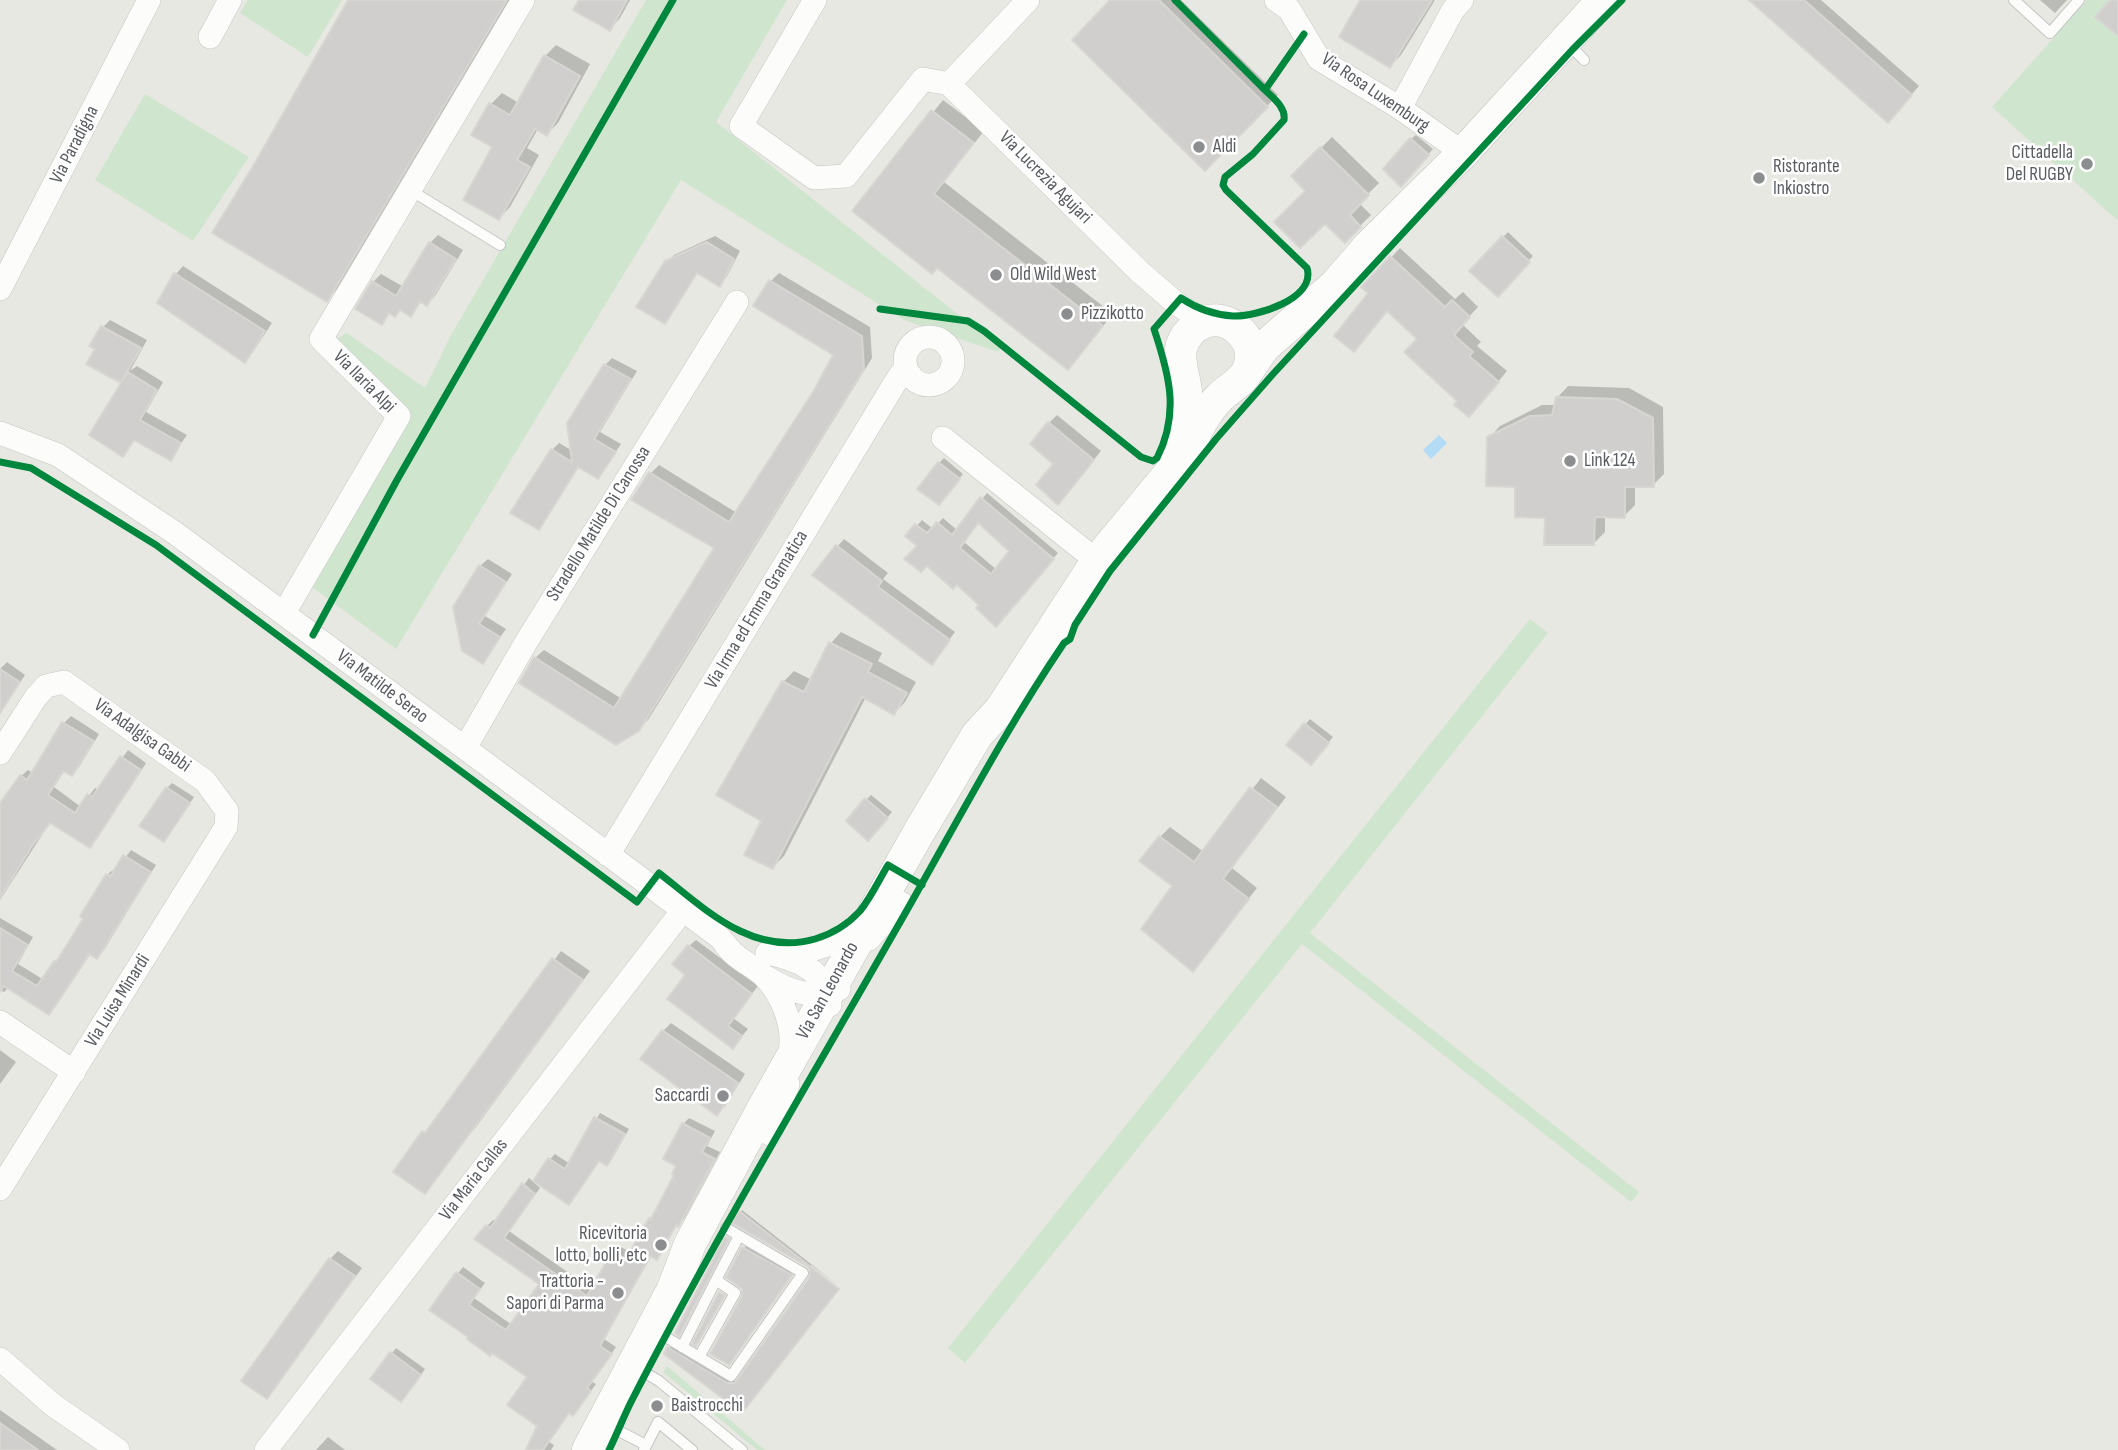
<!DOCTYPE html>
<style>
body{margin:0}
canvas{display:block;background:#e8e8e3}
</style>
<canvas width="2118" height="1450"></canvas>
<script>
const ctx = document.querySelector('canvas').getContext('2d');
ctx.lineJoin = 'round';
function paint(path, color) { ctx.fillStyle = color; ctx.fill(path, 'evenodd'); }
function trace(path, color, width, dash) { ctx.strokeStyle = color; ctx.lineWidth = width; ctx.lineCap = dash ? 'butt' : 'round'; ctx.setLineDash(dash || []); ctx.stroke(path); }
function write(font, color, halo, rows, align = 'center') {
  ctx.font = font + ' "Sofia Sans Condensed",sans-serif'; ctx.lineWidth = 5; ctx.setLineDash([]); ctx.textBaseline = 'middle'; ctx.strokeStyle = halo; ctx.fillStyle = color; for (const [text, x, y, turn = 0] of rows) {
    ctx.save(); ctx.translate(x, y); ctx.rotate((+turn || 0) * Math.PI / 180); ctx.textAlign = isNaN(turn) ? turn : align; if (halo) ctx.strokeText(text, 0, 0); ctx.fillText(text, 0, 0); ctx.restore();
  }
}
const green = new Path2D(`
 M248 0H342L308 57 240 13Z
 M646 0H787L716 122 955 312 1004 344 998 352 904 320 681 180 396 649 309 585 409 415 332 341 347 333 425 388 451 335Z
 M2087 0H2118V221L1992 107Z
 M145 94 249 157 193 241 95 180Z
 M1530 619 1548 633 1310 933 1639 1192 1631 1202 1302 944 965 1363 948 1348Z
 M667 1366 765 1450H757L663 1372Z`);
const water = new Path2D(`
 M1439 435 1447 443 1431 459 1423 450Z`);
const shadow = new Path2D(`
 M350 0H511L337 289 327 299 258 162Z
 M581 0H630L620 18 610 29Z
 M1112 0H1181L1278 95 1205 168Z
 M1362 0H1435L1401 55 1390 66Z
 M1751 0H1821L1919 86 1896 112Z
 M2040 0H2067L2055 13Z
 M556 45 590 64 558 123 547 134 538 129 527 148 539 155 510 207 499 218 491 104 502 93 519 103 545 56Z
 M943 100 984 131 944 182 1113 314 1068 368 937 266 854 211Z
 M1416 135 1433 149 1405 180 1411 139Z
 M1332 137 1379 183 1359 203 1371 215 1345 241 1308 191 1293 176Z
 M1508 232 1533 256 1497 294 1471 271Z
 M438 235 463 250 435 296 427 304 422 301 411 315 401 309 391 312 381 323 357 309 373 282 381 274 404 287 430 243Z
 M715 236 740 251 726 278 719 285 698 272 671 315 665 322 666 262 674 255Z
 M1400 248 1455 299 1463 292 1478 307 1462 324 1481 342 1477 346 1507 371 1478 406 1459 401 1419 339 1364 287Z
 M183 266 272 323 253 352 245 360 160 302 176 274Z
 M779 273 870 327 872 358 648 720 638 729 535 658 544 650 622 699 717 547 650 474 659 465 737 513 815 392 835 354 771 281Z
 M110 320 147 340 130 371 137 366 163 382 146 412 187 435 170 459 136 439 123 454V383L89 363 97 348 103 327Z
 M612 358 637 371 600 432 621 444 598 477 579 466 545 521 538 528 552 450 559 443 573 451 605 365Z
 M1568 386 1629 388 1663 407 1664 474 1653 485 1635 486V505L1624 516H1605V532L1594 543 1546 516 1516 486 1489 438 1500 426 1542 405H1556L1557 398Z
 M1057 415 1101 451 1066 494 1056 464 1049 423Z
 M944 458 963 474 943 499 939 463Z
 M987 493 1058 553 1001 619 981 604 908 536 922 520 933 529 943 518 957 530ZM979 522 1012 551 997 570 964 542Z
 M844 539 888 573 883 579 955 632 932 663 837 547Z
 M488 559 512 574 485 616 506 629 482 662 463 650 480 566Z
 M841 632 882 653 878 661 916 682 905 702 894 713 866 697 784 856 773 867 763 820 718 794 783 682 794 671 812 680 831 643Z
 M7 662 25 675 0 714V669Z
 M71 716 99 734 79 767 72 774 65 770 54 787 81 807 95 788 99 790 128 750 146 763 97 839 90 846 51 821 0 900V807L21 776 28 770 33 773 64 723Z
 M1310 719 1333 737 1316 757 1288 745Z
 M1261 778 1286 797 1232 868 1257 888 1193 969 1175 886 1160 837 1170 827 1204 852Z
 M172 783 194 797 164 840 167 788Z
 M871 795 892 812 873 834 866 800Z
 M131 850 156 865 104 950 97 957 91 953 56 1006 49 1013 9 987 4 992 0 990V918L33 937 18 964 44 980 118 880 108 874 114 869 116 870Z
 M696 940 758 986 733 1018 748 1029 733 1047 689 946Z
 M561 951 590 971 476 1127 468 1135 396 1171Z
 M671 1023 745 1074 725 1106 717 1114 663 1031Z
 M0 1050 16 1062 0 1084Z
 M600 1113 629 1129 612 1159 607 1164 600 1160 569 1203 550 1159 555 1154 570 1164Z
 M689 1118 715 1131 707 1146 720 1152 684 1219 677 1224 662 1252 656 1258 652 1255 604 1339 616 1347 592 1382 596 1384 579 1408 573 1414 570 1412 549 1442 554 1445 551 1450H527L540 1425 529 1377 431 1309 463 1267 485 1283 474 1298 512 1325 542 1284 487 1226 493 1220 496 1222 529 1178 540 1188 509 1231 593 1290 614 1252 619 1246 632 1253 655 1215 677 1174 683 1124Z
 M742 1210 839 1286 811 1265V1269L735 1222Z
 M746 1246 792 1273 730 1361 745 1294 741 1286 728 1277Z
 M338 1251 362 1268 267 1397 330 1259Z
 M837 1289 742 1411 669 1348 671 1346 730 1381H738Z
 M396 1348 425 1369 406 1395 372 1379Z
 M0 1410 57 1450H0Z
 M328 1437 345 1450H316Z`);
const building = new Path2D(`
 M348 0H507L327 302 212 233 256 161Z
 M579 0H627L610 31 573 10Z
 M1110 0H1159L1268 107 1205 171 1072 40Z
 M1360 0H1432L1390 68 1339 37Z
 M1749 0H1804L1912 95 1888 123Z
 M2110 0H2118V36L2095 17Z
 M544 55 580 76 547 136 535 129 517 160 530 167 499 220 463 200 492 147 471 135 489 103 510 115Z
 M931 110 974 143 934 194 1103 326 1068 370 937 268 932 274 852 211Z
 M1410 138 1429 155 1401 187 1383 169Z
 M1320 147 1369 195 1350 215 1361 227 1345 243 1325 224 1300 248 1274 222 1305 191 1291 176Z
 M1502 236 1530 262 1498 297 1469 271Z
 M429 242 456 259 427 306 420 301 411 317 400 310 395 317 389 313 382 325 355 309 372 281 396 296Z
 M707 242 734 259 720 287 697 273 665 324 636 307 665 261Z
 M1390 256 1445 307 1452 300 1470 317 1454 335 1473 352 1469 356 1499 382 1469 417 1454 405 1457 401 1404 352 1417 339 1387 311 1354 352 1334 336 1368 293 1361 287Z
 M174 273 265 331 245 363 157 303Z
 M769 280 862 336 864 369 639 731 616 745 519 683 534 657 614 708 714 548 631 500 649 472 729 522 813 392 833 355 753 306Z
 M101 326 141 348 121 382 128 372 157 390 140 420 181 443 171 461 134 440 123 457 89 435 121 383 86 364 95 349 89 346Z
 M604 364 631 379 594 439 616 452 598 479 578 467 539 530 510 513 551 449 572 462 567 423Z
 M1556 397 1617 399 1653 418 1654 487H1625V518L1595 517 1594 545H1544L1545 518 1515 517V487L1486 486 1487 437 1530 416 1552 415Z
 M1048 422 1094 460 1058 505 1036 485 1053 464 1030 444Z
 M938 462 960 479 939 505 917 489Z
 M980 497 1054 559 996 627 976 608 979 605 957 585 953 589 927 566 921 572 904 559 917 546 905 536 915 524 927 533 937 522 952 535ZM978 523 1009 551 991 574 960 548Z
 M836 545 882 581 878 587 950 640 932 665 812 575Z
 M479 565 506 582 479 624 500 637 483 664 462 651 453 607Z
 M829 642 872 664 868 672 907 693 894 715 862 697 773 869 744 855 761 821 716 795 782 681 804 692Z
 M0 669 20 682 0 713Z
 M62 722 94 741 72 776 63 771 48 795 75 813 87 794 92 797 120 756 141 770 90 848 50 823 32 846 0 898V803L20 775 27 780Z
 M1304 723 1329 743 1311 765 1286 745Z
 M166 787 190 803 164 842 139 826Z
 M1250 787 1277 807 1223 879 1249 899 1193 972 1141 929 1172 886 1139 861 1159 836 1194 862Z
 M865 798 888 818 868 841 846 821Z
 M123 855 151 872 97 959 89 954 49 1015 4 986 0 992V928L28 945 12 971 37 986 54 961 56 962 83 919 80 916 106 874 110 877Z
 M688 945 752 994 728 1026 742 1036 733 1049 667 999 685 975 672 964Z
 M552 958 583 980 425 1194 393 1172 422 1131 425 1133Z
 M662 1030 738 1083 717 1116 640 1059Z
 M594 1117 625 1134 607 1166 599 1161 569 1205 533 1181 548 1158 565 1169Z
 M682 1123 710 1138 702 1152 715 1159 678 1227 676 1225 657 1260 650 1256 600 1346 612 1354 587 1388 591 1391 573 1416 569 1413 543 1450H526L537 1426 507 1405 527 1377 492 1353 490 1356 471 1342 467 1339 468 1337 429 1310 456 1272 480 1289 469 1305 506 1330 539 1284 474 1239 486 1225 490 1228 522 1183 535 1194 504 1238 587 1296 612 1251 626 1259 649 1218 651 1219 674 1175 672 1174 676 1166 663 1159Z
 M739 1211 839 1289 742 1413 664 1354 667 1347 727 1383H735L809 1278 810 1270 807 1266 732 1223Z
 M725 1237 729 1239 679 1336 675 1333Z
 M742 1247 792 1275 729 1365 710 1354 742 1296V1289L726 1277Z
 M329 1258 355 1276 267 1399 241 1381Z
 M719 1292 725 1295 696 1346 692 1344Z
 M390 1352 421 1375 401 1402 370 1379Z
 M0 1423 38 1450H0Z`);
const service = new Path2D(`
 M2014 0 2050 33 2079 0
 M1567 42 1584 60
 M410 190 500 245
 M654 1330 731 1376 803 1273 726 1228
 M682 1347 716 1280
 M699 1357 735 1293 716 1280 739 1236
 M634 1366 659 1381 742 1450
 M605 1424 646 1445
 M644 1450 658 1422 692 1450`);
const minor = new Path2D(`
 M815 0 741 126 814 178 846 176 923 79 949 84 1140 272 1177 304 1194 315 1217 321
 M1276 0 1289 9 1319 59 1400 108 1463 153
 M210 37 230 0
 M949 84 1028 0
 M1400 108 1453 10 1462 0
 M0 289 149 0
 M905 361a24 24 0 1 1 48 0a24 24 0 1 1-48 0Z
 M0 433 58 455 175 533 718 936C724 941 727 948 733 953 742 962 755 967 764 976 784 996 796 1031 789 1058
 M943 438 1097 561
 M284 613 399 416 321 339 523 0
 M465 748 525 644 737 302
 M0 753 36 697 46 686 64 682 205 781 227 811 226 827 0 1189
 M608 855 898 378 901 374 911 376
 M869 939 901 903
 M767 953C796 959 827 970 830 1005
 M781 954C811 953 843 943 865 922
 M766 977C789 992 812 999 839 989
 M0 1022 74 1072
 M770 1134 788 1084
 M0 1359 53 1405 118 1450
 M266 1450 683 910`);
const secondary = new Path2D(`
 M1248 370 1264 347 1334 286 1369 246 1463 153 1603 0
 M588 1450 673 1289 690 1244 762 1110 919 832 977 735 1001 709 1097 561 1188 451C1195 432 1207 410 1221 396 1230 388 1243 381 1248 370 1260 343 1232 313 1205 322 1193 326 1183 337 1181 349 1178 363 1185 378 1186 392 1187 416 1178 442 1173 466`);
const cycleway = new Path2D(`
 M1175 0 1265 90
 M880 309 968 321 984 331 1141 457 1153 461 1157 458C1180 413 1169 374 1154 329L1181 298C1196 308 1214 315 1233 316 1256 317 1316 299 1307 268L1226 190 1223 185 1225 177 1253 154 1284 120C1286 107 1273 98 1265 90L1304 34
 M0 462 31 468 156 545 637 902 659 873C704 908 752 957 815 939 832 934 848 924 860 911 871 897 879 880 888 865L922 885
 M313 635 397 480 673 0
 M609 1450C617 1434 623 1418 631 1402 713 1242 806 1087 895 931 951 834 1001 736 1064 643L1070 639 1075 625 1110 571 1216 439 1273 374 1573 49 1622 0`);
const markers = [
 [1199,147,7,"#8b8d8e"],
 [2087,164,7,"#8b8d8e"],
 [1759,178,7,"#8b8d8e"],
 [996,275,7,"#8b8d8e"],
 [1067,314,7,"#8b8d8e"],
 [1570,461,7,"#8b8d8e"],
 [723,1096,7,"#8b8d8e"],
 [661,1245,7,"#8b8d8e"],
 [618,1293,7,"#8b8d8e"],
 [657,1406,7,"#8b8d8e"]
];
const streetNames = [
 ["Via Rosa Luxemburg",1375,93,34],
 ["Via Paradigna",75,145,-63],
 ["Via Lucrezia Agujari",1045,178,45],
 ["Via Ilaria Alpi",364,382,45],
 ["Stradello Matilde Di Canossa",599,524,-58],
 ["Via Irma ed Emma Gramatica",757,610,-59],
 ["Via Matilde Serao",382,687,37],
 ["Via Adalgisa Gabbi",142,736,35],
 ["Via San Leonardo",828,991,-61],
 ["Via Luisa Minardi",118,1001,-58],
 ["Via Maria Callas",474,1180,-52]
];
const poiNames = [
 ["Aldi",1213,147],
 ["Cittadella",2073,153,"right"],
 ["Del RUGBY",2073,175,"right"],
 ["Ristorante",1773,167],
 ["Inkiostro",1773,189],
 ["Old Wild West",1010,275],
 ["Pizzikotto",1081,314],
 ["Link 124",1584,461],
 ["Saccardi",709,1096,"right"],
 ["Ricevitoria",647,1234,"right"],
 ["lotto, bolli, etc",647,1256,"right"],
 ["Trattoria -",604,1282,"right"],
 ["Sapori di Parma",604,1304,"right"],
 ["Baistrocchi",671,1406]
];
paint(green, '#d0e5ce');
paint(water, '#b4dbf5');
paint(shadow, '#0003');
paint(building, '#d0cfcd');
trace(building, '#d8d6d2', 2);
trace(service, '#c5c6c5', 12);
trace(minor, '#c5c6c5', 24);
trace(secondary, '#c4c5c3', 33);
trace(service, '#fcfcfb', 10);
trace(minor, '#fcfcfb', 23);
trace(secondary, '#fcfcfb', 32);
trace(cycleway, '#00873e', 7);
for (const [x, y, r, color] of markers) { const dot = new Path2D(); dot.arc(x, y, r, 0, 2 * Math.PI); ctx.fillStyle = color; ctx.fill(dot); trace(dot, '#fff', 2.5); }
write('19px', '#595c61', '#fff', streetNames);
write('19px', '#595c61', '#fff', poiNames, 'left');
</script>
